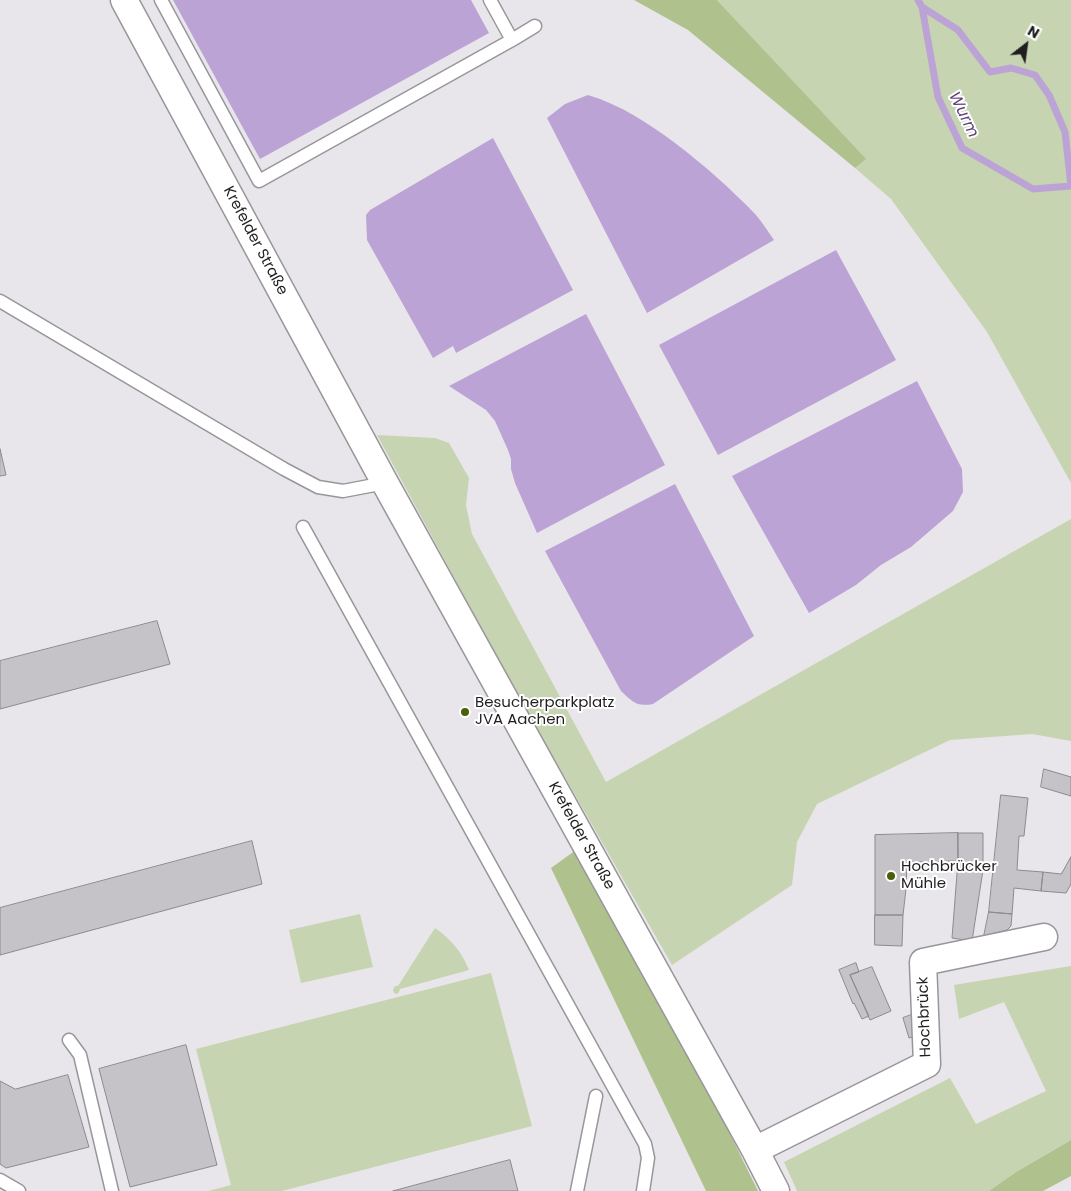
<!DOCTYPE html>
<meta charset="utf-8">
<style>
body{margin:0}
#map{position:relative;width:1071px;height:1191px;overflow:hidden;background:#e8e6ea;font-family:Poppins,sans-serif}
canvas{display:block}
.north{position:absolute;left:1001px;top:20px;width:50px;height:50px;-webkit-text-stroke:4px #fff;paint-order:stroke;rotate:30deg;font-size:14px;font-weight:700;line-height:20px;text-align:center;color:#201f20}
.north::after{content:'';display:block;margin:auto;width:18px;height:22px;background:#201f20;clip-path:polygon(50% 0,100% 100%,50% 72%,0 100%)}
</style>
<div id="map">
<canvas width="1071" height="1191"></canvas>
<div class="north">N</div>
</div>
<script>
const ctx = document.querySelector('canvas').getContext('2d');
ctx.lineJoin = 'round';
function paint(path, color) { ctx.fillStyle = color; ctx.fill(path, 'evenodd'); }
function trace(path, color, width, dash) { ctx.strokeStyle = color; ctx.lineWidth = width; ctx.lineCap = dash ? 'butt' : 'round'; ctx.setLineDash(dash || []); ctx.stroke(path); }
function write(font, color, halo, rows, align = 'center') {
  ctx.font = font + ' Poppins,sans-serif'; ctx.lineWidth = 4; ctx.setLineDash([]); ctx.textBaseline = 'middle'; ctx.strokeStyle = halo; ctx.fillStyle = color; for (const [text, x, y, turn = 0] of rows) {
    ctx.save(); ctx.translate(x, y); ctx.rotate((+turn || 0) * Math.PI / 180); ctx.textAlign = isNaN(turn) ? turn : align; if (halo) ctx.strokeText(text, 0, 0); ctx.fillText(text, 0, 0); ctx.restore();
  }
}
const green = new Path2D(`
 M717 0H1071V483L987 332 891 199 855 168 865 159Z
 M377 435 435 438 449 443 469 478 466 505 472 534 606 782 1071 519V741L1032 734 950 740 817 804 797 842 792 885 672 965 509 679Z
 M360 914 373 967 301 983 289 930Z
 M435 928C451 939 462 952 469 970L400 989 399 992 397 994 394 993 393 990 395 986H398Z
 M1071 966V1140L1016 1172 989 1191H797L784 1162 950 1078 976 1124 1046 1091 1004 1002 959 1019 954 985Z
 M491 973 532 1126 282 1191H208L231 1185 196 1049Z`);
const forest = new Path2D(`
 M634 0H717L866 159 855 168 688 30Z
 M576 850 727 1128 758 1191H706L551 868Z
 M1071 1140V1176L1043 1191H989L1016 1172Z`);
const water = new Path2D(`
 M173 0H471L489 33 260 159Z
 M588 95C621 105 648 123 675 143 704 165 731 189 756 215 763 223 768 232 774 240L647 313 547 118 565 104Z
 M493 138 573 290 456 353 453 346 433 358 367 240 366 215 370 210Z
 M836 250 896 360 718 455 659 345Z
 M586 314 665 465 537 533 515 483 511 469V459L508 450 495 421 486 410 449 386Z
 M917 381 962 469 963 492 953 511 911 547 881 565 856 585 809 613 732 476Z
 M675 484 754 636 653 704C636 707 633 702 621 691L545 551Z`);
const stream = new Path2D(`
 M918 0 922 7 958 30 990 72 1011 68 1035 75 1049 95 1065 132 1071 186
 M922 7 938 97 962 148 1033 189 1071 186`);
const building = new Path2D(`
 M0 449 6 475 0 476Z
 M157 621 170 664 0 709V661Z
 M1044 769 1071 777V796L1041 787Z
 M1001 795 1028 798 1024 836H1019L1017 870 1043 872 1041 891 1014 888 1012 914 989 912Z
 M958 833H983V870L972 941 952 938 958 861Z
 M958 833V861L907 862 906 889 903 915H875V835Z
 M252 841 262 884 0 955V908Z
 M1071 857V884L1066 893 1041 891 1043 872 1061 874Z
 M989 912 1012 914 1011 926 1007 930 984 936Z
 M875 915H903L902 946 875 945Z
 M856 963 859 972 850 975 869 1016 862 1019 854 1003 853 1004 839 970Z
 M872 967 891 1011 870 1020 850 975Z
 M914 1014 920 1035 909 1038 903 1018Z
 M186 1045 217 1165 130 1187 99 1069Z
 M68 1075 89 1147 6 1168 0 1164V1081L15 1089Z
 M510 1160 518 1191H393Z`);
const service = new Path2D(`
 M161 0 259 181 512 40 490 0
 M512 40 535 26
 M0 301 284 469 318 487 343 491 385 483
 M303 527 645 1144 648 1158 643 1191
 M69 1040 80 1055 112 1191
 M0 1180 19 1191
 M577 1191 596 1096`);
const minor = new Path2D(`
 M124 0 385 483 755 1150 776 1191
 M755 1150 927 1064 923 962 1044 937`);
const markers = [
 [465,712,5,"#495f09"],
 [891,876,5,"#495f09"]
];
const streetNames = [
 ["Krefelder Straße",255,241,62],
 ["Krefelder Straße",581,836,61],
 ["Hochbrück",925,1017,-92]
];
const poiNames = [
 ["Besucherparkplatz",475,703],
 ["JVA Aachen",475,720],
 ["Hochbrücker",901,867],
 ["Mühle",901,884]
];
const waterNames = [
 ["Wurm",963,115,64]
];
paint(green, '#c7d4b1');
paint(forest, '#afc28d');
paint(water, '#bca3d5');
trace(stream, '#bca3d5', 7);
paint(building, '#c5c3c7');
trace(building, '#8c8a8e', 1);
trace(service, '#98969a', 15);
trace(minor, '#98969a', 29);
trace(service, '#fff', 12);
trace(minor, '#fff', 26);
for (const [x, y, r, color] of markers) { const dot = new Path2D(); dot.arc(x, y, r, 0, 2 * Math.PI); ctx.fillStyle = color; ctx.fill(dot); trace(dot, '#fff', 2); }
write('15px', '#201f20', '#fff', streetNames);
write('15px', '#201f20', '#fff', poiNames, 'left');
write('italic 16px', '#613f7e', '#fff', waterNames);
</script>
